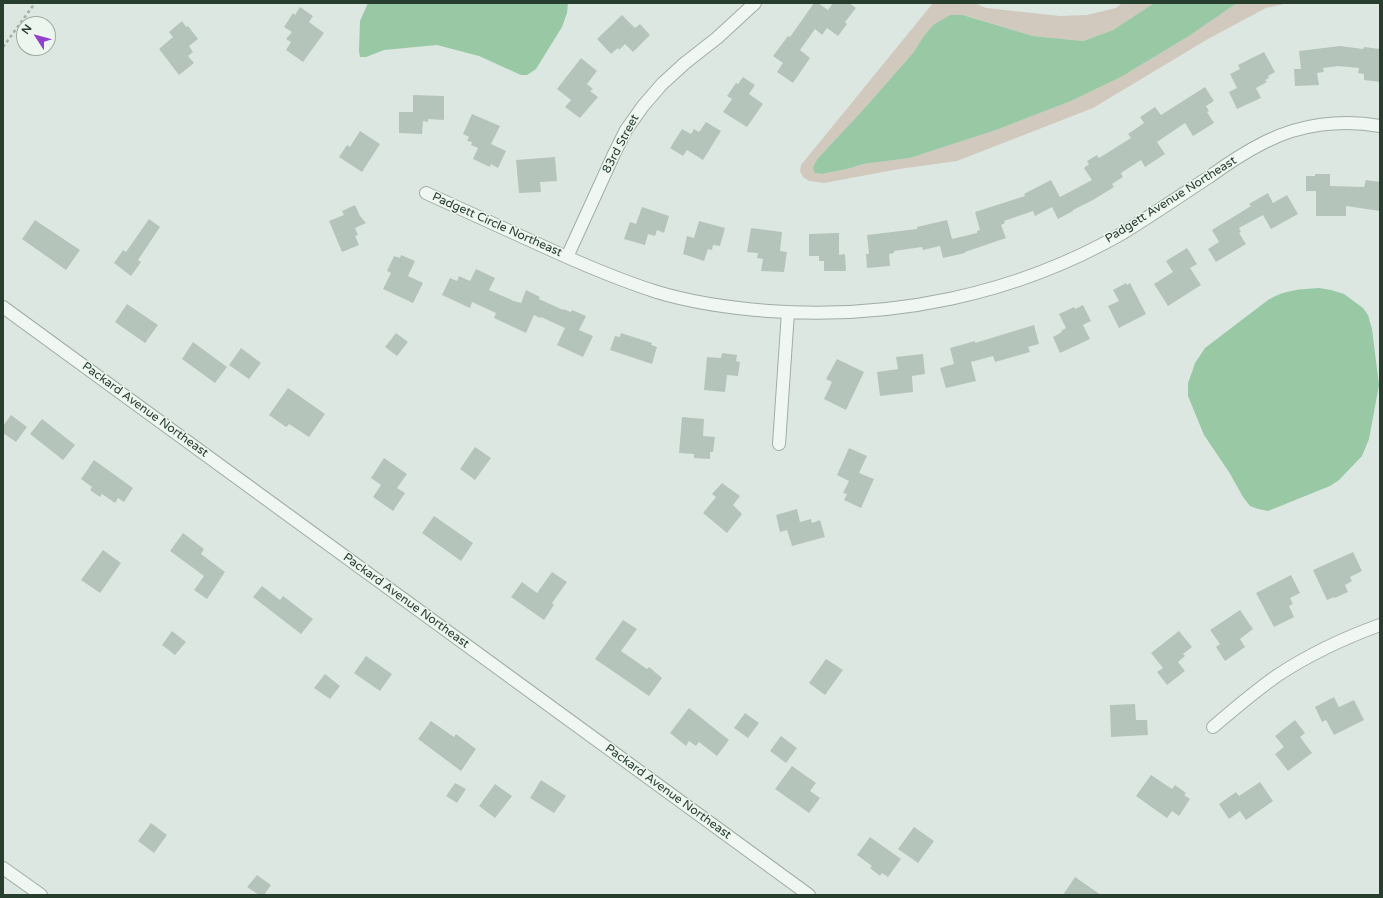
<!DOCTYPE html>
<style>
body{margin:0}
#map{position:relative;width:1383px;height:898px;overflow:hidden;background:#dde7e1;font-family:"Varela Round",sans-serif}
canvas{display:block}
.frame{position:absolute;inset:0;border:4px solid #273e2f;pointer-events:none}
.north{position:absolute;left:16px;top:16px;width:40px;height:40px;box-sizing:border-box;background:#edf5ef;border:1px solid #9eaca2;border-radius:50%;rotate:306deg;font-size:11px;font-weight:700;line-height:16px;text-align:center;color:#273e2f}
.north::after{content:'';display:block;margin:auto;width:14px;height:18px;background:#9340cf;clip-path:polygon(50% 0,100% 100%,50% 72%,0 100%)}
</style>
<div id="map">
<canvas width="1383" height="898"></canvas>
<div class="frame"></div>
<div class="north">N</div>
</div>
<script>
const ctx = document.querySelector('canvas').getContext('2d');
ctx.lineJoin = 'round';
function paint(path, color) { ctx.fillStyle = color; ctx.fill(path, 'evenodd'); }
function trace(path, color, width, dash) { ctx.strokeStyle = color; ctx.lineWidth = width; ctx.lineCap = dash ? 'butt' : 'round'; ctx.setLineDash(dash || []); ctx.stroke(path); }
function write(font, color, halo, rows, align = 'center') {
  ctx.font = font + ' "Varela Round",sans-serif'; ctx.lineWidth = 3; ctx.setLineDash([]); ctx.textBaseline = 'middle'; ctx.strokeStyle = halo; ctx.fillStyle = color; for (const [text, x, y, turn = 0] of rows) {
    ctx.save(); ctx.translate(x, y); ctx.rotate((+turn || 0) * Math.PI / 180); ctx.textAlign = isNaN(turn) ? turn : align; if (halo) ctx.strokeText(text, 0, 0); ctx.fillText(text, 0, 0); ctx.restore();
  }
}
const green = new Path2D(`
 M933 3H974L986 8 1060 16 1087 15 1116 8 1122 3H1154L1113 30 1083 41 1033 36 964 15H950L933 25 923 37 913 53 862 111 819 157 815 173 822 174 851 168 863 164 910 158 996 130 1071 101 1121 77 1189 36 1237 3H1289L1266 8 1208 39 1093 108 957 161 899 169 824 183 809 181 803 177 800 171 801 165Z`);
const water = new Path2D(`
 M368 3H568L567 13 562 27 536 69 527 75H521L479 56 437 45 384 50 366 57H360L359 51 360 21Z
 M1154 3H1237L1189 36 1121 77 1071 101 996 130 910 158 863 164 851 168 822 174 815 173C811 167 816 162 819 157L862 111 913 53 923 37 933 25 950 15H963L1033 36 1083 41 1113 30Z
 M1319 288 1331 290 1344 294 1363 308 1368 315 1372 329 1379 385 1369 439 1362 456 1339 480 1330 486 1268 511 1258 509 1250 506 1243 497 1229 472 1204 435 1188 396V383L1192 372 1195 363 1205 348 1268 300C1284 290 1301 289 1319 288Z`);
const building = new Path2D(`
 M814 3H818L828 10 833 3H849L856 8 845 22 847 24 838 36 827 28 822 35 815 29 800 50 810 58 793 83 777 72 783 63 773 56 788 36 790 37Z
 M300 7 313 16 309 22 324 33 303 62 286 50 291 42 286 39 292 32 284 27 293 13 295 15Z
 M622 15 635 28 640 24 650 35 633 52 625 44 619 50 618 48 611 54 597 39Z
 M182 21 186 27 188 26 198 39 189 46 193 52 188 56 194 63 179 75 159 49 173 37 169 32Z
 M1340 46 1363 49 1364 47 1380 49V82L1364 80V74L1358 73 1359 68 1338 66 1323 68 1324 72 1317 73 1319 85 1295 86 1294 69H1301L1299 51Z
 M1264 52 1275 72 1268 76 1269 78 1265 80 1267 82 1256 88 1261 98 1237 109 1229 92 1237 88 1230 74 1240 69 1238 65Z
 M581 58 597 71 587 84 593 89 590 91 598 97 580 118 565 107 571 100 557 89Z
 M743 77 755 85 749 94 763 104 747 127 723 112 732 99 727 96 736 83 738 84Z
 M1205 87 1214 101 1206 106 1209 111 1207 112 1214 123 1193 136 1185 123 1157 142 1165 154 1145 167 1141 160 1121 173 1123 177 1112 184 1114 187 1093 200 1073 210V211L1058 219 1052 207 1035 216 1033 211 1004 221 1005 223 1001 225 1006 238 965 252V253L943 258 940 246 923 250 922 247 894 251V253L889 254 890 266 867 268 866 254H869L867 235 917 229V227L947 220 952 239 977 233V231L980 230 975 212 1025 196 1024 194 1051 180 1060 197 1092 180 1084 168 1089 164 1087 161 1097 155 1099 158 1131 138 1128 134 1144 123 1140 117 1155 107 1161 115Z
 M413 95 444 96V120L428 119V122L423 121 422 134 399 133V112H413Z
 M472 114 500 126 491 144 506 151 498 168 491 164 490 167 473 159 478 148 471 145 472 142 467 141 469 137 463 134Z
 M706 122 721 131 703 160 687 150 683 156 670 148 682 129 691 134 694 129 699 132Z
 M360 131 380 144 362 172 339 157 347 145 350 147Z
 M555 157 557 181 540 182 541 192 519 193 516 160Z
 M1315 174H1330V186L1364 187 1366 180 1380 182V211L1346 206V216H1316V191H1306V176H1315Z
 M1268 193 1273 203 1287 195 1298 214 1271 229 1263 215 1239 228 1241 232 1239 233 1246 244 1216 262 1208 249 1219 242 1212 230 1251 206 1249 204Z
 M355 205 360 216 366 223 355 228 358 235 355 236 359 245 342 252 329 221 344 215 342 211Z
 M642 207 669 216 664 233 657 230 655 236 648 234 645 245 624 239 630 222 636 224Z
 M149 219 160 227 138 260 141 262 131 276 114 263 123 250 126 252Z
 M35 220 80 250 66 270 22 239Z
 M699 221 725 228 720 246 713 245 712 250 708 249 704 261 683 254 687 236 694 238Z
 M751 228 782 232 780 251 787 252 784 272 761 271 763 259 757 258 758 253 747 252Z
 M839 233V255L845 254 846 271H824V261H819V256H809V234Z
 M1187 248 1197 264 1190 268 1201 285 1168 306 1154 284 1173 272 1166 261Z
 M401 255 415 261 408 276 423 283 413 303 383 289 391 273 387 271 394 256 400 258Z
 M476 269 495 278 489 290 514 301 521 303 526 290 540 297 539 299 563 310V309L571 312 572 310 586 316 579 330 593 336 583 357 557 345 565 328 541 317 540 318 534 315 526 333 494 318 496 313 472 302 470 308 442 295 450 278 457 281 459 276 470 281Z
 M1126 283 1127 285 1130 283 1146 314 1119 328 1108 306 1119 301 1113 290Z
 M127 304 158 325 145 343 115 322Z
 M1083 305 1091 321 1083 325 1090 339 1060 353 1053 337 1062 332 1061 331 1066 328 1059 314 1074 307 1075 309Z
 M1034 325 1039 344 1028 347 1030 352 995 362 993 356 971 362 976 381 946 388 940 368 954 364 950 348 975 341V343Z
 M396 333 408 342 397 356 385 347Z
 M621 333 652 343 651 345 657 347 652 364 610 350 615 336 620 337Z
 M193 342 227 367 215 383 182 359Z
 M241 348 261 363 249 379 229 365Z
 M722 353 737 355 736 361 740 362 738 376 727 375 725 392 704 390 707 357 721 358Z
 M923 354 925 374 912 376 913 392 880 396 877 372 898 369 896 357Z
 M837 359 864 372 846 410 824 399 832 382 826 379Z
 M288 388 325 414 309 437 289 424 286 427 269 415Z
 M11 415 27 427 16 442 3 433V426Z
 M682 417 704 419 703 436 715 437 713 452H710V459L694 458V454L679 453Z
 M42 419 75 445 63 460 30 434Z
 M475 447 491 458 475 480 460 469Z
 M849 448 867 456 859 473 874 479 861 508 844 500 847 494 843 493 849 481 837 475Z
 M384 458 407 474 397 488 405 493 393 511 373 497 381 485 371 478Z
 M94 460 133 488 124 502 118 498 115 503 102 494 100 497 90 490 92 487 81 479Z
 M722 483 740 496 733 505 742 514 727 533 703 513 716 497 712 494Z
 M797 509 800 522 811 519 812 523 820 520 825 537 792 546 787 530 780 532 776 515Z
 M434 516 473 543 461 561 422 533Z
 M183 533 204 549 201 554 225 572 207 599 194 590 204 576 170 551Z
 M103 550 121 563 100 593 81 580Z
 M1353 552 1362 571 1350 577 1352 581 1345 585 1348 592 1335 598 1334 597 1327 600 1313 570Z
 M552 572 567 582 552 603 554 605 544 620 511 597 522 582 537 593Z
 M1291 575 1300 593 1290 598 1293 604 1289 606 1294 617 1274 627 1256 593Z
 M262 586 280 600 283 596 313 619 301 634 253 597Z
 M1240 610 1253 629 1240 639 1245 647 1225 661 1216 647 1220 644 1210 630Z
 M623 620 637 629 621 651 647 669 649 667 662 678 649 696 595 659Z
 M172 631 186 642 175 655 162 645Z
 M1179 631 1192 647 1183 654 1185 656 1178 662 1185 671 1167 685 1157 672 1163 668 1151 653Z
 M366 656 392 674 380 691 354 673Z
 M826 659 843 670 825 695 809 683Z
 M325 674 340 686 330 699 314 688Z
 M1334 697 1339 707 1354 700 1364 720 1334 735 1326 720 1322 722 1315 707Z
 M1135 704 1136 720H1147L1148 735 1111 737 1110 705Z
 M689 708 729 740 717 756 699 742 696 746 689 741 686 746 670 733Z
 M745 713 759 723 748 738 734 728Z
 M1295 720 1305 733 1300 737 1312 753 1288 771 1275 754 1284 747 1275 736Z
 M431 721 454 737 456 734 476 749 461 771 418 739Z
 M781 736 797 748 786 763 770 751Z
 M792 766 816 783 810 791 820 798 809 813 775 789Z
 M1151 775 1172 789 1175 785 1186 793 1184 795 1190 799 1179 816 1172 811 1167 818 1136 796Z
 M541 780 566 796 554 813 530 798Z
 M1260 782 1273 801 1246 820 1240 811 1229 819 1219 804 1236 792 1239 796Z
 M455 783 466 789 457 803 446 796Z
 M495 784 512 796 495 818 479 806Z
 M151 823 167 835 154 853 138 841Z
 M914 827 934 841 918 863 898 849Z
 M870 837 901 859 888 877 882 873 880 876 870 868 872 866 857 855Z
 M257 875 271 885 264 895H259L247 887Z
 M1075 877 1101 895H1063Z`);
const path = new Path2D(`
 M3 47 35 3`);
const minor = new Path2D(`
 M426 193C463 210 501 227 538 244 577 262 616 279 657 292 693 303 731 308 768 311 891 320 1015 295 1123 233 1152 215 1180 196 1209 177 1227 164 1245 152 1265 142 1300 124 1342 119 1380 126
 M567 257 614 154 626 130 643 106 662 84 685 63 717 38 755 3
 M3 307 809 895
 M779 444 788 312
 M1213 727C1234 709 1255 691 1278 675 1310 654 1344 638 1380 625
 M3 868 41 895`);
const streetNames = [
 ["83rd Street",621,144,-62],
 ["Padgett Avenue Northeast",1171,200,-32],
 ["Padgett Circle Northeast",497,225,24],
 ["Packard Avenue Northeast",145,410,36],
 ["Packard Avenue Northeast",406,601,36],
 ["Packard Avenue Northeast",668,792,36]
];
paint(green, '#d1c8be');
paint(water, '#98c8a4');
paint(building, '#b5c4ba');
trace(minor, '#9faea4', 14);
trace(path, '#a4b0a8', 2.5, [3, 3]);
trace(minor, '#f0f6f2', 12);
write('12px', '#273e2f', '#edf5ef', streetNames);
</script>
